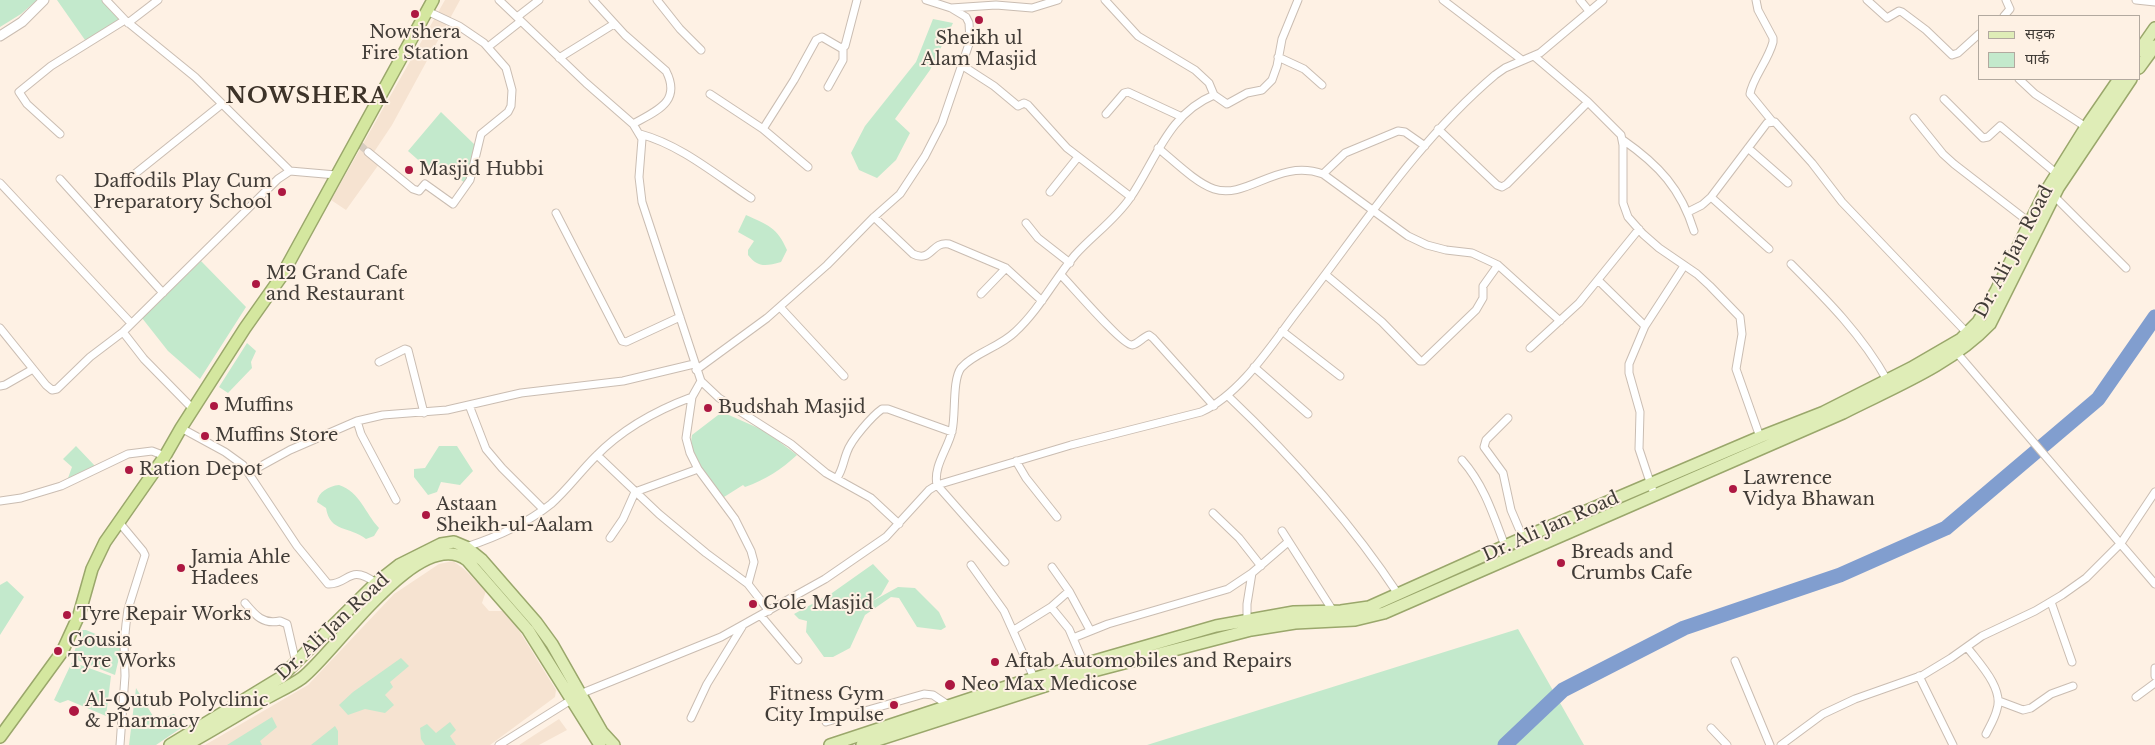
<!DOCTYPE html>
<meta charset="utf-8">
<style>
body{margin:0}
#map{position:relative;width:2155px;height:745px;overflow:hidden;background:#fef1e4;font-family:"Libre Baskerville","Noto Sans Devanagari",serif}
canvas{display:block}
.legend{position:absolute;left:1978px;top:15px;width:162px;height:65px;box-sizing:border-box;background:#fef1e4;border:1px solid #b2a99f;margin:0;padding:6px 9px;list-style:none;font-size:15px;color:#413c37}
.legend li{display:flex;align-items:center;gap:10px;height:25px}
.legend b{width:25px;border:1px solid #b2a99f}
</style>
<div id="map">
<canvas width="2155" height="745"></canvas>
<ul class="legend">
<li><b style="height:6px;background:#dfedb7"></b>सड़क</li>
<li><b style="height:14px;background:#c3e9cc"></b>पार्क</li>
</ul>
</div>
<script>
const ctx = document.querySelector('canvas').getContext('2d');
ctx.lineJoin = 'round';
function paint(path, color) { ctx.fillStyle = color; ctx.fill(path, 'evenodd'); }
function trace(path, color, width, dash) { ctx.strokeStyle = color; ctx.lineWidth = width; ctx.lineCap = dash ? 'butt' : 'round'; ctx.setLineDash(dash || []); ctx.stroke(path); }
function write(font, color, halo, rows, align = 'center') {
  ctx.font = font + ' "Libre Baskerville",serif'; ctx.lineWidth = 4; ctx.setLineDash([]); ctx.textBaseline = 'middle'; ctx.strokeStyle = halo; ctx.fillStyle = color; for (const [text, x, y, turn = 0] of rows) {
    ctx.save(); ctx.translate(x, y); ctx.rotate((+turn || 0) * Math.PI / 180); ctx.textAlign = isNaN(turn) ? turn : align; if (halo) ctx.strokeText(text, 0, 0); ctx.fillText(text, 0, 0); ctx.restore();
  }
}
const built = new Path2D(`
 M445 0H460L392 125 374 152 382 160 346 210 331 200Z
 M453 561 464 569 486 591 482 603 489 611H503L515 624 556 690 555 697 547 703 490 745H205L308 685 394 594 439 564Z
 M559 719 567 730 539 745H519Z`);
const green = new Path2D(`
 M0 0H37L21 14 0 27Z
 M57 0H102L120 18 119 22 85 40Z
 M933 19 953 23 930 70 895 119 910 133 896 160 877 178 859 170 851 153 865 126 916 62Z
 M441 112 475 145 465 183 441 165 433 173 408 151Z
 M746 215C768 225 777 227 787 250L781 262C766 266 758 268 748 255V250L754 241 738 232Z
 M201 261 246 307 200 379 168 351 142 318Z
 M247 343 256 351 251 362 252 368 228 393 219 387Z
 M722 412 765 431 797 455C782 469 765 480 745 487L743 485 724 497C709 482 687 457 692 435Z
 M76 446 96 467 67 481 72 467 63 459Z
 M439 446H457L473 471 460 485 441 482 437 492 428 495 414 477V469L425 468Z
 M339 485C360 492 365 513 379 528L374 536 366 539C350 526 330 533 326 508L317 502C318 492 329 486 339 485Z
 M873 564 889 581 881 595 871 602 898 587 915 588 939 612 946 627 941 630 917 627 899 598 891 597 865 615 850 648 833 657H824L806 632 807 621 799 619 794 614 832 593Z
 M7 581 24 597 0 635V585Z
 M1518 629 1584 745H1147Z
 M82 630H86L122 645 115 675 72 658Z
 M401 658 409 666 390 682 393 687 385 695 394 705 385 713 365 709 348 715 339 705 353 692Z
 M72 662 111 676 106 716 68 700 60 703 54 700Z
 M136 688 156 721 174 714 184 726 156 745H129Z
 M272 717 277 727 260 741 262 745H227Z
 M450 722 456 730 450 736 456 745H425L421 739 420 728 427 724 436 733Z
 M335 726 338 731V745H311Z`);
const river = new Path2D(`
 M1505 745 1563 690 1684 628 1840 575 1946 528 2098 399 2155 317`);
const minorTunnel = new Path2D(`
 M360 145 368 152`);
const minor = new Path2D(`
 M106 0 125 20 195 77 290 171
 M499 0 586 83 633 124 642 139 639 177 642 202 701 381 719 398 791 444 826 473 871 498 899 524
 M593 0 625 35 666 71C682 102 656 111 633 124
 M657 0 680 29 701 50
 M1105 0 1138 36 1195 70 1209 83 1214 95 1227 104 1247 93 1262 90 1272 80 1277 66 1282 39 1298 0
 M1443 0 1522 60
 M1580 0 1589 11
 M1756 0 1758 10 1773 38V42C1768 61 1752 79 1750 94L1772 121
 M1867 0 1887 18 1899 11 1902 12 1926 30 1952 55 1958 53 1979 34
 M2136 0 2155 2
 M951 8 996 5 1032 8 1058 0
 M2004 16 2010 9 2006 0
 M517 17 539 0
 M128 23 158 0
 M488 47 521 21
 M1534 56 1588 102 1621 135 1623 145V203L1628 217 1643 234 1659 248 1697 274 1710 286 1740 317 1742 334 1736 369 1760 437
 M1278 57 1304 69 1322 85
 M559 58 614 24
 M963 66 994 86 1018 106 1024 103 1028 105 1067 148 1131 197
 M2019 79 2035 94 2086 127
 M828 87 843 60V48
 M710 94 763 129 808 167
 M1944 99 1983 138 1988 137 2000 126 2057 174
 M1106 114 1124 93 1128 92 1182 117
 M1914 118 1943 154 1954 164 2029 222
 M763 129 794 80 816 40 822 37 841 48 845 46 857 0
 M1438 129 1497 185 1502 187 1507 184 1588 102
 M60 134 27 104 19 92 51 66 125 20
 M640 134C681 145 716 175 751 198
 M1623 140C1659 165 1681 189 1694 231
 M1158 148C1174 161 1196 183 1214 189 1247 200 1278 158 1323 174L1408 236 1427 245 1446 250 1472 253 1498 265 1560 321
 M1748 148 1788 183
 M368 152 413 189 419 191 425 184 453 204 470 180 481 134 508 112 511 106 512 90 506 68 484 43 459 26 427 11
 M1323 174 1345 153 1398 131 1405 132 1425 146
 M131 177 222 104
 M60 179 163 293
 M0 183 130 322
 M1050 192 1078 157
 M2054 196 2126 268
 M1711 197 1769 249
 M1688 212 1702 205 1711 197 1767 123 1775 122 1812 163 1842 202 1969 335
 M556 213 622 341 626 342 680 317
 M874 217 913 254C932 263 931 241 949 244L1006 268 1042 301
 M1026 223 1038 238 1070 263
 M1791 264C1827 300 1862 335 1887 380
 M1061 275C1071 285 1123 346 1132 345 1138 344 1143 337 1149 335L1153 338 1214 406
 M1326 275 1382 322 1420 361H1423L1476 310 1483 298V286L1498 265
 M1599 281 1645 326
 M981 294 1006 268
 M780 307 844 376
 M0 328 46 385 52 390 57 389 90 357 123 332 278 179 290 171 336 175
 M1282 331 1340 376
 M123 332 144 359 193 409
 M1530 348 1579 303 1639 229
 M1957 353 2155 584
 M379 362 405 349 408 350 424 413
 M1254 367 1308 414
 M696 370 767 318 827 265 874 217 900 194 925 156 942 123 970 41 969 23 966 17 951 8 926 0
 M701 381 692 397 686 438 690 453 698 469 735 519 751 551 754 562 748 584
 M0 386 5 385 33 369
 M1228 396C1291 456 1350 521 1398 594
 M469 405 486 449 502 468 543 509
 M1508 418 1486 440 1484 447 1503 473 1511 510 1523 538
 M357 421 361 434 396 500
 M181 428 225 452 243 465 297 546 328 584C349 585 348 563 376 583
 M597 455 659 514 706 553 748 584 769 611
 M1462 460C1484 485 1493 514 1505 546
 M1016 461 1026 478 1057 517
 M250 472 290 450 357 421 383 415 447 410 521 393 623 381 694 364
 M837 478C843 469 843 462 847 452 851 440 872 416 882 409H888L952 432
 M1654 494 1639 449 1640 412 1629 373V364L1645 326 1684 266
 M0 501 21 498 61 486 128 454 152 451 165 456
 M1213 513 1239 538 1261 566
 M118 521 143 551 145 555 128 609 126 624 124 644 125 676 120 745
 M1282 531 1333 611
 M610 538 623 519 635 492 698 469
 M466 547C497 537 526 524 551 504 567 490 580 472 595 457 622 429 657 410 692 397
 M1005 562 937 485C933 466 948 449 952 431 956 415 952 380 961 368 974 353 1000 347 1015 332 1039 310 1054 280 1075 255 1093 235 1115 220 1130 198 1156 160 1168 114 1214 95
 M971 565 1004 611 1034 678
 M1052 567 1069 591 1090 630
 M2051 602 2072 662
 M245 603C255 615 263 625 280 621L287 624 296 663
 M1051 607 1069 629 1084 664
 M761 616 798 660
 M1247 620V604L1252 573
 M1014 630 1051 607 1069 591
 M1073 638 1108 624 1228 589 1252 573 1288 542
 M1967 647C1978 662 2004 688 1997 709 1995 718 1990 726 1986 734
 M1735 661 1770 745
 M2155 668V676
 M1919 676 1953 745
 M580 694 721 637 825 579 886 537 929 490 937 485 1071 445 1201 412C1241 394 1272 344 1299 309 1361 229 1417 141 1495 75L1505 68 1540 53 1603 0
 M2136 697 2155 683
 M1999 701 2023 710 2031 708 2051 694 2073 686
 M691 718 707 684 742 627
 M826 722 924 694 933 695 948 705
 M1711 728 1727 745
 M499 745 571 700
 M1781 745 1823 714 1855 699 1923 675 1951 658 1982 636 2035 611 2062 595 2086 578 2121 543 2155 492`);
const tertiary = new Path2D(`
 M0 36 22 22 44 0`);
const primary = new Path2D(`
 M2139 51 2155 28
 M2139 68 2155 46
 M170 745 280 678 376 583 399 565 441 544 454 542 466 547 482 560 536 622 552 644 602 732 614 745
 M186 745C213 730 239 714 265 699 277 692 291 686 302 678 335 653 419 524 467 560L528 630 600 745
 M830 745 1018 683 1216 626 1294 612 1341 611 1369 607 1523 538 1760 437 1824 412 1911 368 1961 339 1978 322 1996 291 2043 196 2086 127 2119 79
 M862 745 1082 674 1251 630 1295 623 1355 620 1384 613 1843 413C1894 387 1951 365 1990 324L2058 188 2131 79`);
const trunk = new Path2D(`
 M0 737 62 652 79 615 92 569 105 542 165 456 181 428 245 328 281 277 433 0`);
const markers = [
 [415,14,5,"#ad1842"],
 [979,20,5,"#ad1842"],
 [409,170,5,"#ad1842"],
 [282,192,5,"#ad1842"],
 [256,284,5,"#ad1842"],
 [214,406,5,"#ad1842"],
 [708,408,5,"#ad1842"],
 [205,436,5,"#ad1842"],
 [129,470,5,"#ad1842"],
 [1733,489,5,"#ad1842"],
 [426,515,5,"#ad1842"],
 [1561,563,5,"#ad1842"],
 [181,568,5,"#ad1842"],
 [753,604,5,"#ad1842"],
 [67,615,5,"#ad1842"],
 [58,651,5,"#ad1842"],
 [995,662,5,"#ad1842"],
 [950,685,6,"#ad1842"],
 [894,705,5,"#ad1842"],
 [74,711,6,"#ad1842"]
];
const poiNames = [
 ["Nowshera",415,33,"center"],
 ["Fire Station",415,54,"center"],
 ["Sheikh ul",979,39,"center"],
 ["Alam Masjid",979,60,"center"],
 ["Masjid Hubbi",419,170],
 ["Daffodils Play Cum",272,182,"right"],
 ["Preparatory School",272,203,"right"],
 ["M2 Grand Cafe",266,274],
 ["and Restaurant",266,295],
 ["Muffins",224,406],
 ["Budshah Masjid",718,408],
 ["Muffins Store",215,436],
 ["Ration Depot",139,470],
 ["Lawrence",1743,479],
 ["Vidya Bhawan",1743,500],
 ["Astaan",436,505],
 ["Sheikh-ul-Aalam",436,526],
 ["Breads and",1571,553],
 ["Crumbs Cafe",1571,574],
 ["Jamia Ahle",191,558],
 ["Hadees",191,579],
 ["Gole Masjid",763,604],
 ["Tyre Repair Works",77,615],
 ["Gousia",68,641],
 ["Tyre Works",68,662],
 ["Aftab Automobiles and Repairs",1005,662],
 ["Neo Max Medicose",961,685],
 ["Fitness Gym",884,695,"right"],
 ["City Impulse",884,716,"right"],
 ["Al-Qutub Polyclinic",85,701],
 ["& Pharmacy",85,722]
];
const streetNames = [
 ["Dr. Ali Jan Road",2014,252,-62],
 ["Dr. Ali Jan Road",1551,527,-24],
 ["Dr. Ali Jan Road",333,627,-43]
];
const districtNames = [
 ["NOWSHERA",307,97]
];
paint(built, '#f6e3d1');
paint(green, '#c3e9cc');
trace(river, '#819ecf', 15);
trace(minorTunnel, '#d8cdc1', 7, [7, 3.5]);
trace(minor, '#cabdb2', 9);
trace(tertiary, '#cabdb2', 11);
trace(primary, '#9aa76b', 14);
trace(trunk, '#9aa76b', 14);
trace(minor, '#fff', 7);
trace(tertiary, '#fff', 9);
trace(primary, '#dfedb7', 11);
trace(trunk, '#d4e79f', 11);
for (const [x, y, r, color] of markers) { const dot = new Path2D(); dot.arc(x, y, r, 0, 2 * Math.PI); ctx.fillStyle = color; ctx.fill(dot); trace(dot, '#fef1e4', 2); }
write('18px', '#413c37', '#fef1e4', poiNames, 'left');
write('18px', '#413c37', '#fef1e4', streetNames);
ctx.letterSpacing = '1px';
write('bold 22px', '#3d3329', '#fef1e4', districtNames);
ctx.letterSpacing = '0px';
</script>
